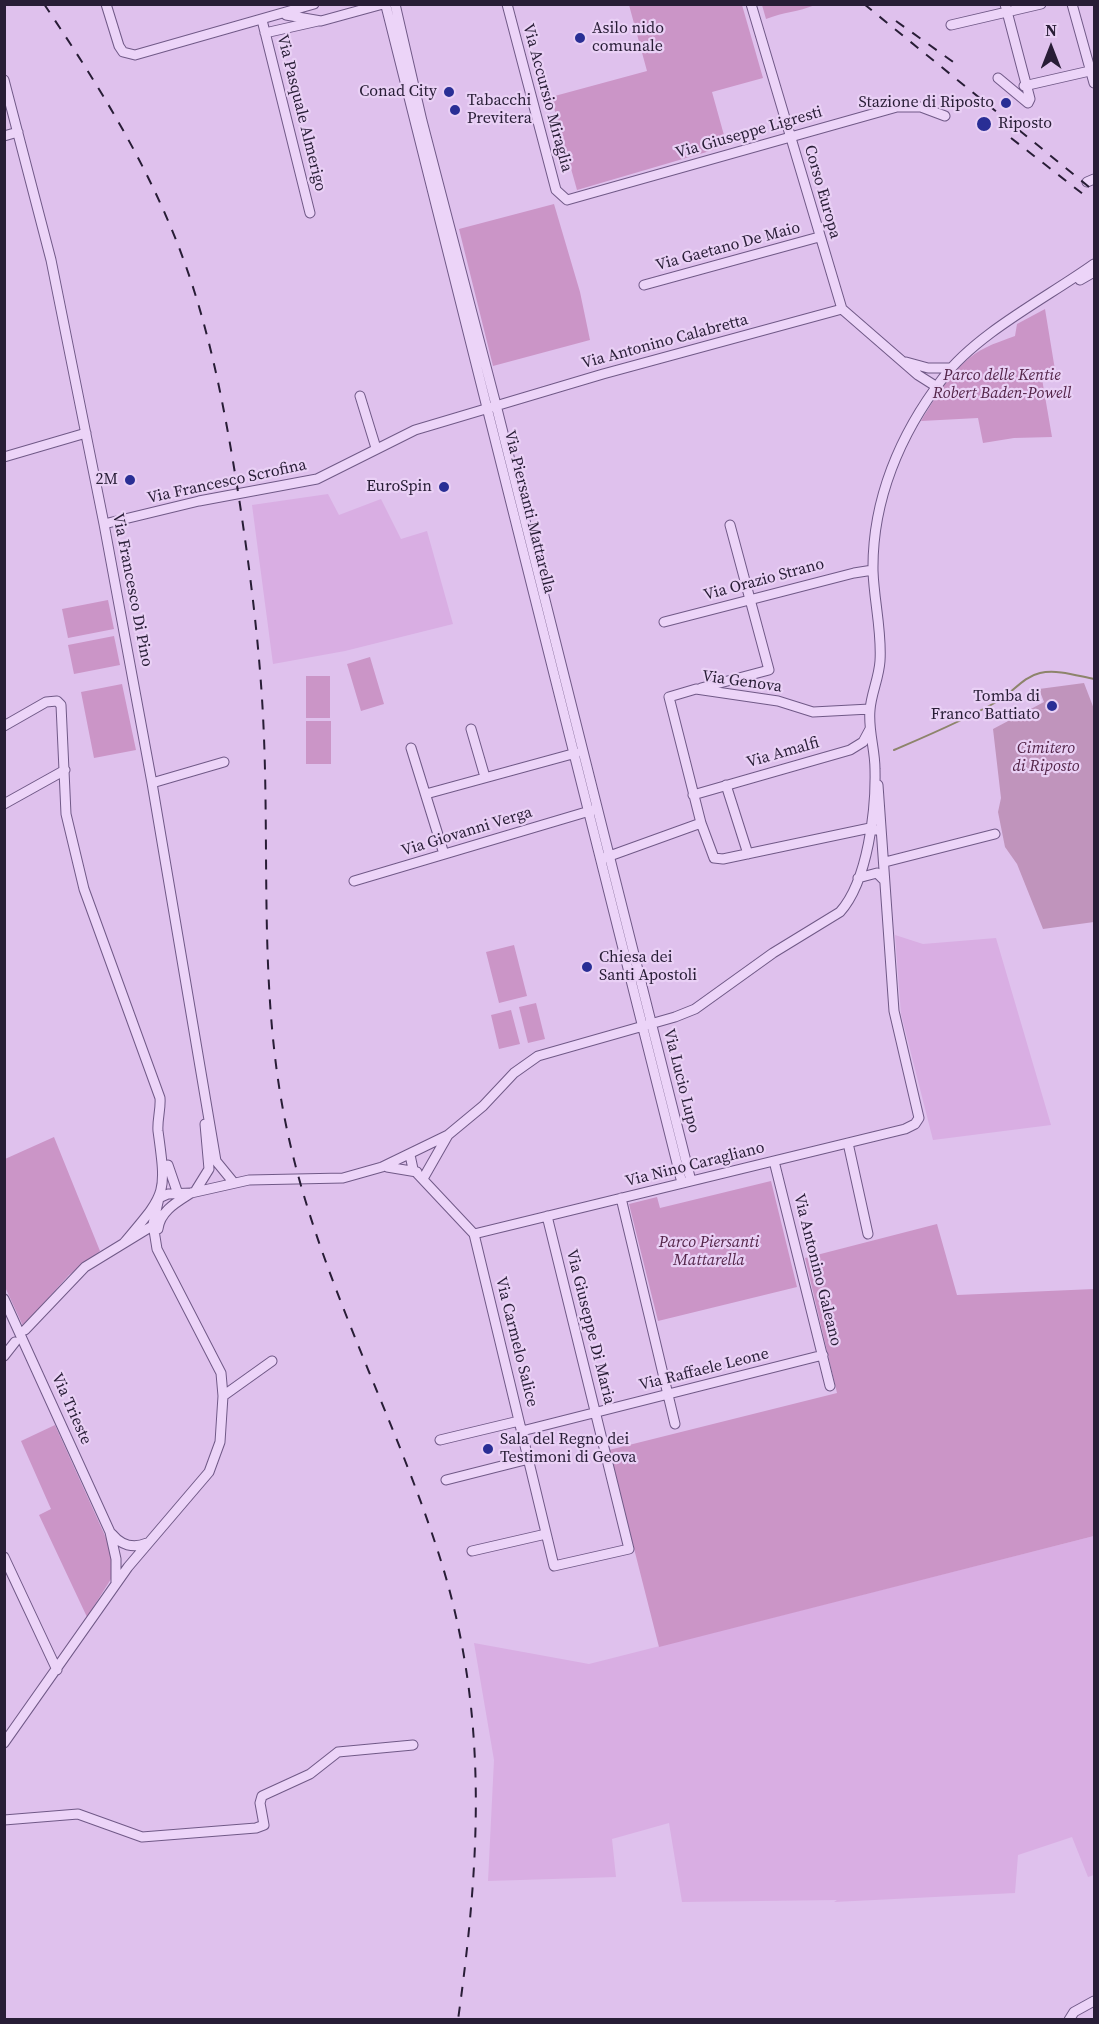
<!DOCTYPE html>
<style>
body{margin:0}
#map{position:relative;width:1099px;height:2024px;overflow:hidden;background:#dfc1ed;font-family:"Source Serif 4",serif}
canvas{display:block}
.frame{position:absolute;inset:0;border:6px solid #281d36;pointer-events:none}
.north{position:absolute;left:1021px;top:18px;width:60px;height:60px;-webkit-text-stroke:4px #e9d0f5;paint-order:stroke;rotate:0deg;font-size:16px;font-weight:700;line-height:24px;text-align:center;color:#281d36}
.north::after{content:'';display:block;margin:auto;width:21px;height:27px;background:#281d36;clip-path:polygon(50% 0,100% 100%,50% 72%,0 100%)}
</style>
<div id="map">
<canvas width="1099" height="2024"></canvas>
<div class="frame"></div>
<div class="north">N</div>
</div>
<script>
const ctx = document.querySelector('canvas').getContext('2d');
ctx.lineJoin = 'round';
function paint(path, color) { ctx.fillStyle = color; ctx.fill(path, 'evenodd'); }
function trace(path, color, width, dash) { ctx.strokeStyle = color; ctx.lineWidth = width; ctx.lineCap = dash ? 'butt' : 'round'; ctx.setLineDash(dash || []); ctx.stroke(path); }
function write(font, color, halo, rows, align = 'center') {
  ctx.font = font + ' "Source Serif 4",serif'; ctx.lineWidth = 4.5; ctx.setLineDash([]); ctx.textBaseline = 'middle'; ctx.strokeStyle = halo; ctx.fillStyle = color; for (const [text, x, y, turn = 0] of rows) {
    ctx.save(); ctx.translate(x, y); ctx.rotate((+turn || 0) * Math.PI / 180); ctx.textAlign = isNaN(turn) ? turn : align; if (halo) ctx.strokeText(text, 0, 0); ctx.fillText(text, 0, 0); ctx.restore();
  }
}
const farmland = new Path2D(`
 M328 494 339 515 381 499 401 539 427 531 453 624 345 651 273 664 252 505Z
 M895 935 923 944 996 938 1051 1125 933 1140 901 1014Z
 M1094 1536V1875L1088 1877 1072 1837 1018 1855 1015 1893 834 1902 837 1900 682 1902 669 1823 612 1839 616 1877 488 1881 494 1760 474 1643 589 1664Z`);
const green = new Path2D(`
 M629 5H742L763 78 712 92 727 146 577 190 551 97 647 71Z
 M762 5V4L815 5C798 12 784 12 766 19Z
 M554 204 580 292 590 340 493 366 459 229Z
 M1045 309 1056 376 1042 379 1052 437 1014 438 983 443 978 418 921 421C937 395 956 362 985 348 994 343 1005 340 1015 336L1017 324Z
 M108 600 114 629 68 638 62 609Z
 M114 636 120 665 74 674 68 645Z
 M370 657 384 704 361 711 347 664Z
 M306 676H330V718H306Z
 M122 684 136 750 94 758 81 692Z
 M306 721H331V764H306Z
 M514 945 527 996 499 1003 486 952Z
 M536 1003 545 1039 528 1043 519 1007Z
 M511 1010 520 1044 499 1049 491 1015Z
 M54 1137 100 1251 69 1275 23 1326 5 1287V1159Z
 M771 1181 797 1287 658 1321 629 1204 657 1197 660 1208Z
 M937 1224 957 1295 1094 1289V1536L659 1647 609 1450 837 1393 805 1258Z
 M55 1425 111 1549V1579L87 1617 39 1515 51 1509 21 1441Z`);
const cemetery = new Path2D(`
 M1084 683 1094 709V922L1043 929 1017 864 1005 847 998 812 1001 798 993 729 1044 702 1039 689Z`);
const stream = new Path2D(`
 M894 750C929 735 965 720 998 701 1013 693 1022 677 1040 673 1057 669 1078 676 1094 679`);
const minor = new Path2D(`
 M106 4 119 46 123 52 135 55 314 4
 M395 4 422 121 496 405 691 1181
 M507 4 556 190 567 200 897 107H921L945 116
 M751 4 842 309 918 375 937 387
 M1072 4 1094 83
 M386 6 682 1183
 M286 15 321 21 383 4
 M262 20 310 213
 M951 25 1041 4
 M265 33 318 21
 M998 78 1028 103 1030 99 1005 4
 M4 80 51 260 104 524 152 783 216 1161 234 1183
 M1024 86 1094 70
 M4 136 18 132
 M1087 182 1094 179
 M1080 280 1094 272
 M644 285 819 237
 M906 362 928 368H951
 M360 396 376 448
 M4 457 86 433
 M104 524 199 501 317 479 415 430 603 374 842 309
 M664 622 854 573 873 570
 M701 688 769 670 730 525
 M870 709 813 712 778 701 696 689 669 697 701 823 714 858 723 859 870 828 876 830
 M4 726 46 702 57 701 61 705 66 814 84 889 160 1098C161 1109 157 1120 158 1131 167 1196 166 1193 124 1243
 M471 729 485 777
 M411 748 444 854
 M152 783 224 762
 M726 785 748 854
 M426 794 576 753
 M693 795 850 750 863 742 870 729
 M4 804 65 770
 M604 858 701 823
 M885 862 995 834
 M858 878 877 873 884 880
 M354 881 593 810
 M848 1143 868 1234
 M410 1155 413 1169 474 1234 554 1566 629 1549 547 1216
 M774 1161 830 1386
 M168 1165 179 1197
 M387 1167 417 1172
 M424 1177 448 1135
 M196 1190 209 1169 205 1124
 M621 1198 675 1424
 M158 1229C160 1211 177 1202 191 1193
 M474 1234 905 1129 915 1124 919 1118 894 1011 878 785
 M4 1299 110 1532 116 1559V1582
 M25 1330 85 1267 157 1223
 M4 1356 15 1342
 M223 1396 272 1361
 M522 1431 823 1355
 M440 1440 519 1421
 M446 1480 529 1459
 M112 1534C121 1545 133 1549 147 1543
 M472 1551 546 1534
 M4 1557 57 1670
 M4 1743 128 1567 209 1472 220 1442 223 1396 221 1373 157 1249 153 1224 159 1198 168 1194 191 1193 249 1180 343 1178 382 1167 448 1135 483 1106 514 1073 538 1056 675 1017 695 1009 773 953 840 912C868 881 876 809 875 769 875 749 868 730 870 710 871 694 879 678 880 661 882 631 874 601 873 571 872 500 900 434 943 378 977 333 1048 297 1094 264
 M4 1820 78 1814 142 1837 256 1828 264 1825 260 1803 262 1796 310 1774 338 1752 413 1745
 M1069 2020 1074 2012 1094 2001`);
const rail = new Path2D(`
 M44 4C91 74 136 145 169 223 207 311 224 404 239 498 251 577 261 657 264 738 269 864 260 991 284 1115 314 1271 394 1411 441 1561 489 1715 480 1862 458 2020
 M864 4 1094 191
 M896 21 956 64
 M1011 138 1088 198`);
const markers = [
 [580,38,6,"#292e95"],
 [449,92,6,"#292e95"],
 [1006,103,6,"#292e95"],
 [455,110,6,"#292e95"],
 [984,124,8,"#292e95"],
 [130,480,6,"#292e95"],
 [444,487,6,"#292e95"],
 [1052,706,6,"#292e95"],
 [587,967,6,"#292e95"],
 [488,1449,6,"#292e95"]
];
const poiNames = [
 ["Asilo nido",592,29],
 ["comunale",592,47],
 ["Conad City",437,92,"right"],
 ["Tabacchi",467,101],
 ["Previtera",467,119],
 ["Stazione di Riposto",994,103,"right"],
 ["Riposto",998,124],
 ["2M",118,480,"right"],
 ["EuroSpin",432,487,"right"],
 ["Tomba di",1040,697,"right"],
 ["Franco Battiato",1040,715,"right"],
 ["Chiesa dei",599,958],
 ["Santi Apostoli",599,976],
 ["Sala del Regno dei",500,1440],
 ["Testimoni di Geova",500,1458]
];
const streetNames = [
 ["Via Accursio Miraglia",547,98,75],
 ["Via Pasquale Almerigo",301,113,76],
 ["Via Giuseppe Ligresti",749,133,-16],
 ["Corso Europa",822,192,74],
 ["Via Gaetano De Maio",728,247,-15],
 ["Via Antonino Calabretta",665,342,-15],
 ["Via Francesco Scrofina",227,482,-12],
 ["Via Piersanti Mattarella",529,512,76],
 ["Via Orazio Strano",764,580,-15],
 ["Via Francesco Di Pino",132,590,79],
 ["Via Genova",742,682,8],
 ["Via Amalfi",783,753,-16],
 ["Via Giovanni Verga",467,832,-17],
 ["Via Lucio Lupo",681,1081,76],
 ["Via Nino Caragliano",695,1165,-14],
 ["Via Antonino Galeano",817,1270,76],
 ["Via Giuseppe Di Maria",590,1327,76],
 ["Via Carmelo Salice",516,1342,76],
 ["Via Raffaele Leone",704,1370,-14],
 ["Via Trieste",71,1409,66]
];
const parkNames = [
 ["Parco delle Kentie",1002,376],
 ["Robert Baden-Powell",1002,394],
 ["Cimitero",1046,749],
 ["di Riposto",1046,767],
 ["Parco Piersanti",709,1243],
 ["Mattarella",709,1261]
];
paint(farmland, '#d9aee3');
paint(green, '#cb95c7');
paint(cemetery, '#c094bc');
trace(stream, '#8d846b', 2);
trace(minor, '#705987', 11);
trace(minor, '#ecd4f8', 9);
trace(rail, '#281d36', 2, [10, 10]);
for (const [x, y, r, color] of markers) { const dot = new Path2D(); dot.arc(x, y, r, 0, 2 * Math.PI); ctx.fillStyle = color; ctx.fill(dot); trace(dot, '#e9d0f5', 2); }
write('16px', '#281d36', '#e9d0f5', poiNames, 'left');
write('16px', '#281d36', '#e9d0f5', streetNames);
write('italic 16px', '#532448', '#e9d0f5', parkNames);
</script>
